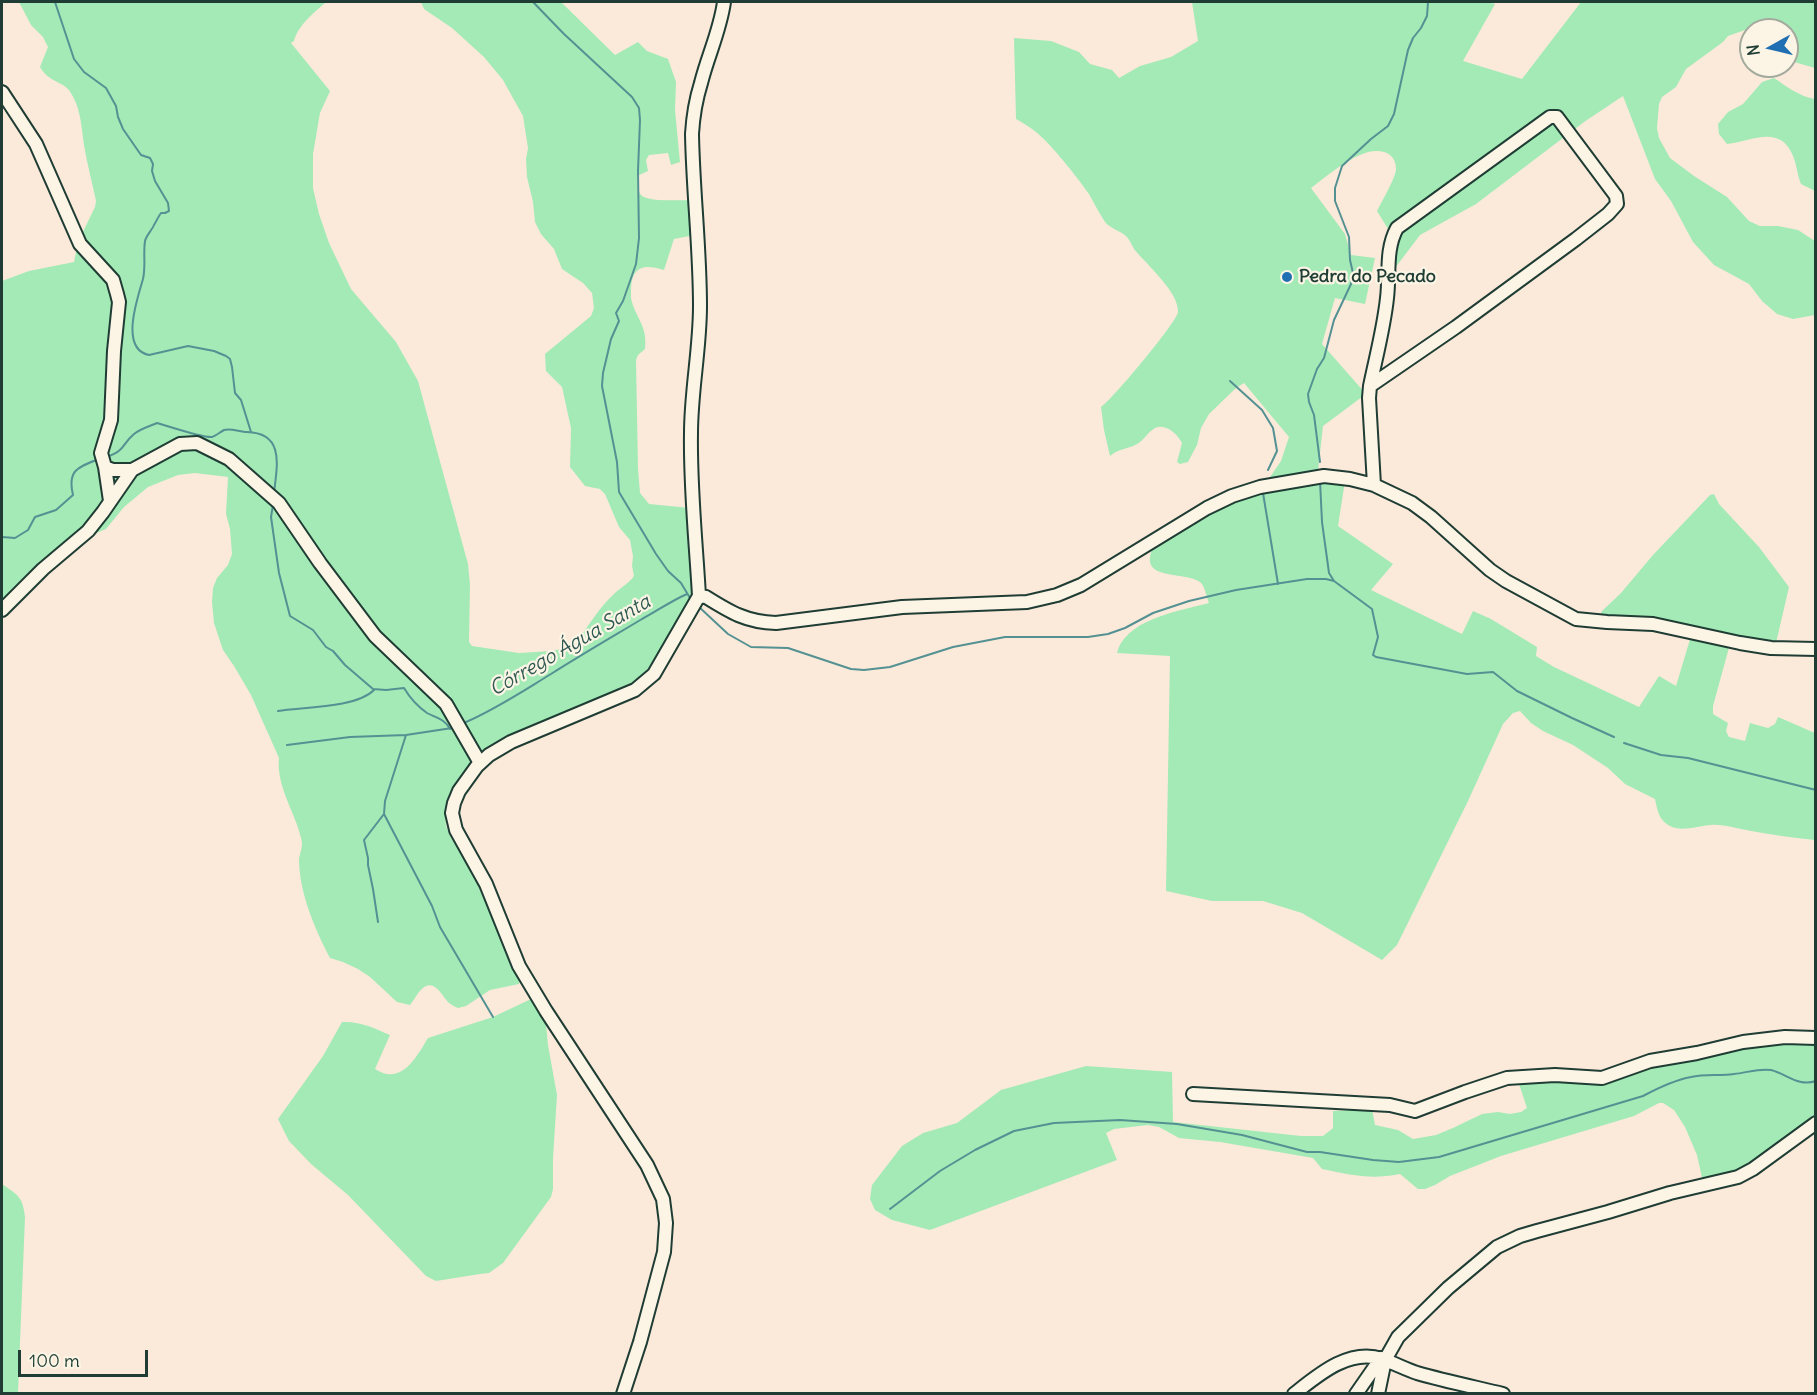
<!DOCTYPE html>
<meta charset="utf-8">
<style>
body{margin:0}
#map{position:relative;width:1817px;height:1395px;overflow:hidden;background:#fbeada;font-family:Delius,sans-serif}
canvas{display:block}
.frame{position:absolute;inset:0;border:3px solid #1f3d34;pointer-events:none}
.north{position:absolute;left:1739px;top:18px;width:60px;height:60px;box-sizing:border-box;background:#fcf5e5;border:2px solid #a4ab9e;border-radius:50%;rotate:262deg;font-size:16px;font-weight:700;line-height:24px;text-align:center;color:#1f3d34}
.north::after{content:'';display:block;margin:auto;width:21px;height:27px;background:#1f6fb2;clip-path:polygon(50% 0,100% 100%,50% 72%,0 100%)}
.scale{position:absolute;left:18px;top:1350px;width:130px;height:27px;box-sizing:border-box;border:3px solid #1f3d34;border-top:0;padding-left:8px;font-size:18px;line-height:21px;white-space:nowrap;color:#1f3d34;-webkit-text-stroke:4px #fcf5e5;paint-order:stroke}
</style>
<div id="map">
<canvas width="1817" height="1395"></canvas>
<div class="frame"></div>
<div class="north">N</div>
<div class="scale">100 m</div>
</div>
<script>
const ctx = document.querySelector('canvas').getContext('2d');
ctx.lineJoin = 'round';
function paint(path, color) { ctx.fillStyle = color; ctx.fill(path, 'evenodd'); }
function trace(path, color, width, dash) { ctx.strokeStyle = color; ctx.lineWidth = width; ctx.lineCap = dash ? 'butt' : 'round'; ctx.setLineDash(dash || []); ctx.stroke(path); }
function write(font, color, halo, rows, align = 'center') {
  ctx.font = font + ' Delius,sans-serif'; ctx.lineWidth = 4.5; ctx.setLineDash([]); ctx.textBaseline = 'middle'; ctx.strokeStyle = halo; ctx.fillStyle = color; for (const [text, x, y, turn = 0] of rows) {
    ctx.save(); ctx.translate(x, y); ctx.rotate((+turn || 0) * Math.PI / 180); ctx.textAlign = isNaN(turn) ? turn : align; if (halo) ctx.strokeText(text, 0, 0); ctx.fillText(text, 0, 0); ctx.restore();
  }
}
const green = new Path2D(`
 M19 2H326C315 12 298 25 294 41L291 43 330 91 320 113 313 154V188L319 214 329 243 351 289 396 342 418 381 468 564 470 584 469 642 472 646 519 653 552 651 574 646C587 628 599 607 616 592 622 587 629 583 634 576L632 566 633 556 630 540 619 527 605 494 600 489 585 486 570 467 571 428 562 387 546 371 545 354 591 316 594 308 592 293 583 283 562 269 554 249 541 234 535 222 533 202 527 177 526 159 528 148 523 116 503 80 484 57 452 28 424 9 421 2H561L615 55 638 42 647 51 668 59 676 82 675 110 680 162 671 165 668 153 649 155 646 160 648 171 637 176C638 182 637 190 641 195 649 203 683 199 695 201V235L674 239 664 270C645 264 632 265 631 289 631 289 631 298 631 298 635 318 648 325 645 349L638 355 636 360 638 468 640 493 649 504 690 508 693 599 648 676 637 686 473 762 451 796 445 810 446 826 451 838 477 876 520 977 519 984 490 990 466 1006 458 1008C455 1007 452 1005 449 1003 443 998 437 982 426 986 419 989 415 999 410 1005L397 1002 370 977 358 969 343 962 330 958C315 929 300 895 299 861 299 853 304 847 301 838 295 812 276 786 279 758L251 695 234 666 223 650 214 623 212 602 213 588 217 578 228 565 232 554 230 529 226 514 228 477 195 473 178 475 148 487 124 507 106 529 89 536 83 544 37 573 2 614V281L29 271 74 262 78 242 95 207 96 201C92 182 87 163 84 145 81 125 81 107 69 90 61 81 49 82 40 67L48 47 43 37 31 25Z
 M1192 2H1489L1495 4 1463 61 1522 79 1581 2H1815V68L1787 60V30H1751V34L1745 30 1728 36 1723 42 1686 69 1676 87 1662 97 1659 104 1657 128 1659 138 1670 158 1694 176 1727 197 1749 221 1760 226H1778L1798 230 1815 241V315L1793 319 1777 314 1762 301 1749 284 1714 265 1693 242 1671 201 1655 179 1623 96 1584 122 1476 204 1420 235 1392 272 1393 237 1377 211C1381 203 1396 177 1396 169 1396 161 1392 154 1384 152 1361 145 1329 175 1311 188L1345 234 1351 255 1375 258 1365 304 1335 298 1322 344 1366 394 1323 426 1318 471 1268 480 1281 461 1289 437 1244 383 1236 388 1209 414 1201 428 1197 445 1188 462 1180 464 1177 462 1182 443C1177 432 1161 420 1151 431 1146 435 1143 441 1137 444 1126 450 1120 448 1110 456L1104 430 1101 407C1111 401 1177 322 1178 312 1179 292 1146 264 1134 249 1132 245 1130 241 1127 237 1121 231 1111 229 1105 222 1099 213 1094 203 1089 194 1077 177 1052 145 1036 132 1030 127 1023 123 1016 119L1014 38 1051 41 1079 52 1090 64 1112 70 1119 78 1140 66 1171 57 1198 41Z
 M1774 78C1786 86 1800 97 1815 99V191L1801 184C1797 175 1797 165 1793 156 1780 124 1753 141 1727 144L1719 134 1718 124 1728 112 1743 104 1762 82Z
 M1328 480 1345 481 1338 526 1393 564 1371 590 1462 634 1473 611 1491 619 1537 647 1536 656 1554 667 1639 707 1659 676 1676 686 1691 636 1730 644 1713 706V714L1728 723 1726 731 1729 737 1745 741 1750 723 1768 728 1775 724 1778 717 1815 733V840C1794 838 1773 835 1751 831 1739 829 1723 824 1711 825 1698 826 1681 832 1670 826 1659 821 1657 809 1655 799L1625 784 1608 768 1573 745 1543 731 1531 723 1520 711 1513 713 1503 724 1468 801 1397 945 1382 960 1302 913 1263 901H1212L1166 891 1170 656 1117 653C1126 619 1179 611 1209 603 1206 596 1205 586 1200 582 1183 570 1134 583 1155 543L1240 496Z
 M1714 494 1719 504 1759 547 1789 587 1776 643 1763 642 1653 618 1600 616 1602 611 1621 593 1653 555 1710 495Z
 M531 999 546 1024 548 1045 557 1095 553 1158V1189L551 1197 503 1263 489 1273 480 1274 436 1281 426 1276 348 1195 311 1164 289 1141 278 1119 323 1056 342 1022C360 1021 374 1028 390 1035L375 1069C401 1086 416 1058 428 1038L493 1017Z
 M1815 1039V1124L1751 1169 1703 1182 1697 1155 1685 1127 1674 1110 1663 1103H1659L1634 1116 1501 1156 1450 1176 1435 1185 1425 1189H1418L1400 1174C1370 1180 1352 1175 1322 1169L1313 1158 1220 1142 1179 1138 1159 1127 1148 1125 1114 1129 1106 1133 1117 1160 930 1230 892 1220 875 1210 870 1199 872 1185 902 1146 923 1133 957 1123 1001 1090 1086 1066 1172 1072 1173 1122 1301 1136H1323L1333 1128V1111L1372 1109 1375 1125 1398 1130 1413 1139 1436 1135 1453 1128 1482 1114 1498 1112 1510 1114 1521 1112 1527 1108 1515 1072 1609 1077 1747 1042Z
 M2 1184C18 1195 23 1197 25 1217L18 1393H2Z`);
const stream = new Path2D(`
 M55 2 74 59 84 72 106 88 116 106 118 117 123 129 141 155 150 158 153 164 152 171 155 181 168 203 169 211 165 213H161C158 217 157 220 154 225 152 230 146 236 145 241 143 254 146 266 143 279 138 297 119 349 149 355L188 346 214 351 226 356 230 359 232 367 235 393 241 400 251 432
 M533 2 564 34 632 97 639 108 640 120 638 171 639 238 636 264 623 301 616 313 619 321 611 339 603 373 602 386 617 462 619 492 656 554 668 571 681 583 690 598
 M1230 381 1262 410 1273 428 1277 451 1268 470
 M107 457C126 450 121 445 134 434 140 429 150 426 157 423 168 426 203 438 212 437 216 436 220 432 224 430 231 428 240 432 247 432 285 433 277 466 274 493
 M1320 462 1314 415 1309 402 1308 394 1317 369 1324 358 1334 320 1351 284 1353 273 1350 260 1349 237 1335 201V188L1342 166 1371 139 1388 126 1394 114 1408 50 1413 38 1421 28 1427 16 1428 2
 M1320 481 1322 522 1329 573 1334 581
 M1263 493 1278 584
 M273 505 271 517 279 573 290 616 313 630 326 647 333 651 345 665 373 689 386 690 404 688C410 698 417 706 427 713 436 718 445 719 450 729
 M2 537 15 538 28 530 35 517 56 510 73 495C67 470 78 467 99 459
 M698 606 728 634 751 647 788 648 851 669 864 670 890 667 953 647 1005 637H1088L1108 634 1125 628 1153 613 1189 601 1236 590 1307 579H1326L1334 581 1372 609 1378 637 1373 655 1376 657 1467 674 1493 672 1517 691 1572 718 1614 737
 M278 711C304 707 356 708 374 690
 M466 722C496 709 523 691 551 674 581 655 612 637 642 619 657 611 671 601 687 594
 M1624 743 1661 755 1688 758 1816 790
 M287 745 350 737 406 735 452 728
 M384 814 432 906 440 927 493 1017
 M378 922 373 889 368 865V858L364 840 384 814 385 801 406 735
 M890 1209 940 1171 975 1150 1014 1131 1054 1123 1120 1120 1177 1124 1242 1135 1307 1152H1320L1373 1160 1399 1162 1439 1157 1643 1096C1658 1088 1675 1080 1691 1077 1705 1074 1720 1076 1734 1074 1746 1073 1759 1068 1771 1070 1787 1074 1798 1087 1816 1081`);
const minor = new Path2D(`
 M2 92 36 144 80 244 113 280 117 294 119 302 114 351 111 420 101 453 105 467 113 470H132
 M1370 386 1456 327 1576 239 1608 214 1617 204 1616 196 1557 117H1550L1397 228C1385 250 1390 274 1387 298 1384 327 1376 357 1370 386L1369 398 1374 485
 M105 467 110 501
 M699 596C696 542 690 488 691 433 691 391 700 349 700 306 700 248 693 191 692 134 693 117 696 99 701 83 708 55 720 31 724 2
 M2 610 43 569 88 531 103 512 132 470 180 444 197 443 229 459 279 503 320 563 375 636 446 704 480 763
 M1193 1094 1390 1105 1415 1111 1465 1092 1507 1078 1555 1075 1602 1078 1650 1061 1697 1053 1743 1042 1785 1037 1816 1038
 M623 1394 640 1342 664 1252 666 1223 663 1199 647 1165 546 1011 519 966 486 884 456 830 452 813 454 803 459 791 477 766 489 755 511 742 635 690 654 674 699 596 706 597C730 612 746 622 776 623L902 607 1027 602 1057 595 1081 585 1207 508 1232 496 1260 487 1324 476 1350 479 1374 485 1412 503 1431 517 1490 570 1506 581 1576 619 1607 622 1653 624 1740 643 1771 648 1816 649
 M1294 1394C1318 1375 1349 1348 1382 1359 1394 1363 1405 1369 1417 1373 1445 1381 1474 1387 1503 1394
 M1356 1394 1381 1358
 M1378 1394 1385 1360 1398 1337 1448 1288 1497 1247 1520 1236 1537 1231 1608 1212 1670 1193 1738 1177 1753 1169 1816 1123`);
const markers = [
 [1287,277,6,"#1f6fb2"]
];
const poiNames = [
 ["Pedra do Pecado",1299,277]
];
const waterNames = [
 ["Córrego Água Santa",570,646,-30]
];
paint(green, '#a4eab6');
trace(stream, '#549193', 2);
trace(minor, '#1f3d34', 16);
trace(minor, '#fcf5e5', 12);
for (const [x, y, r, color] of markers) { const dot = new Path2D(); dot.arc(x, y, r, 0, 2 * Math.PI); ctx.fillStyle = color; ctx.fill(dot); trace(dot, '#fcf5e5', 2); }
write('bold 18px', '#1f3d34', '#fcf5e5', poiNames, 'left');
write('italic 20px', '#315954', '#fcf5e5', waterNames);
</script>
